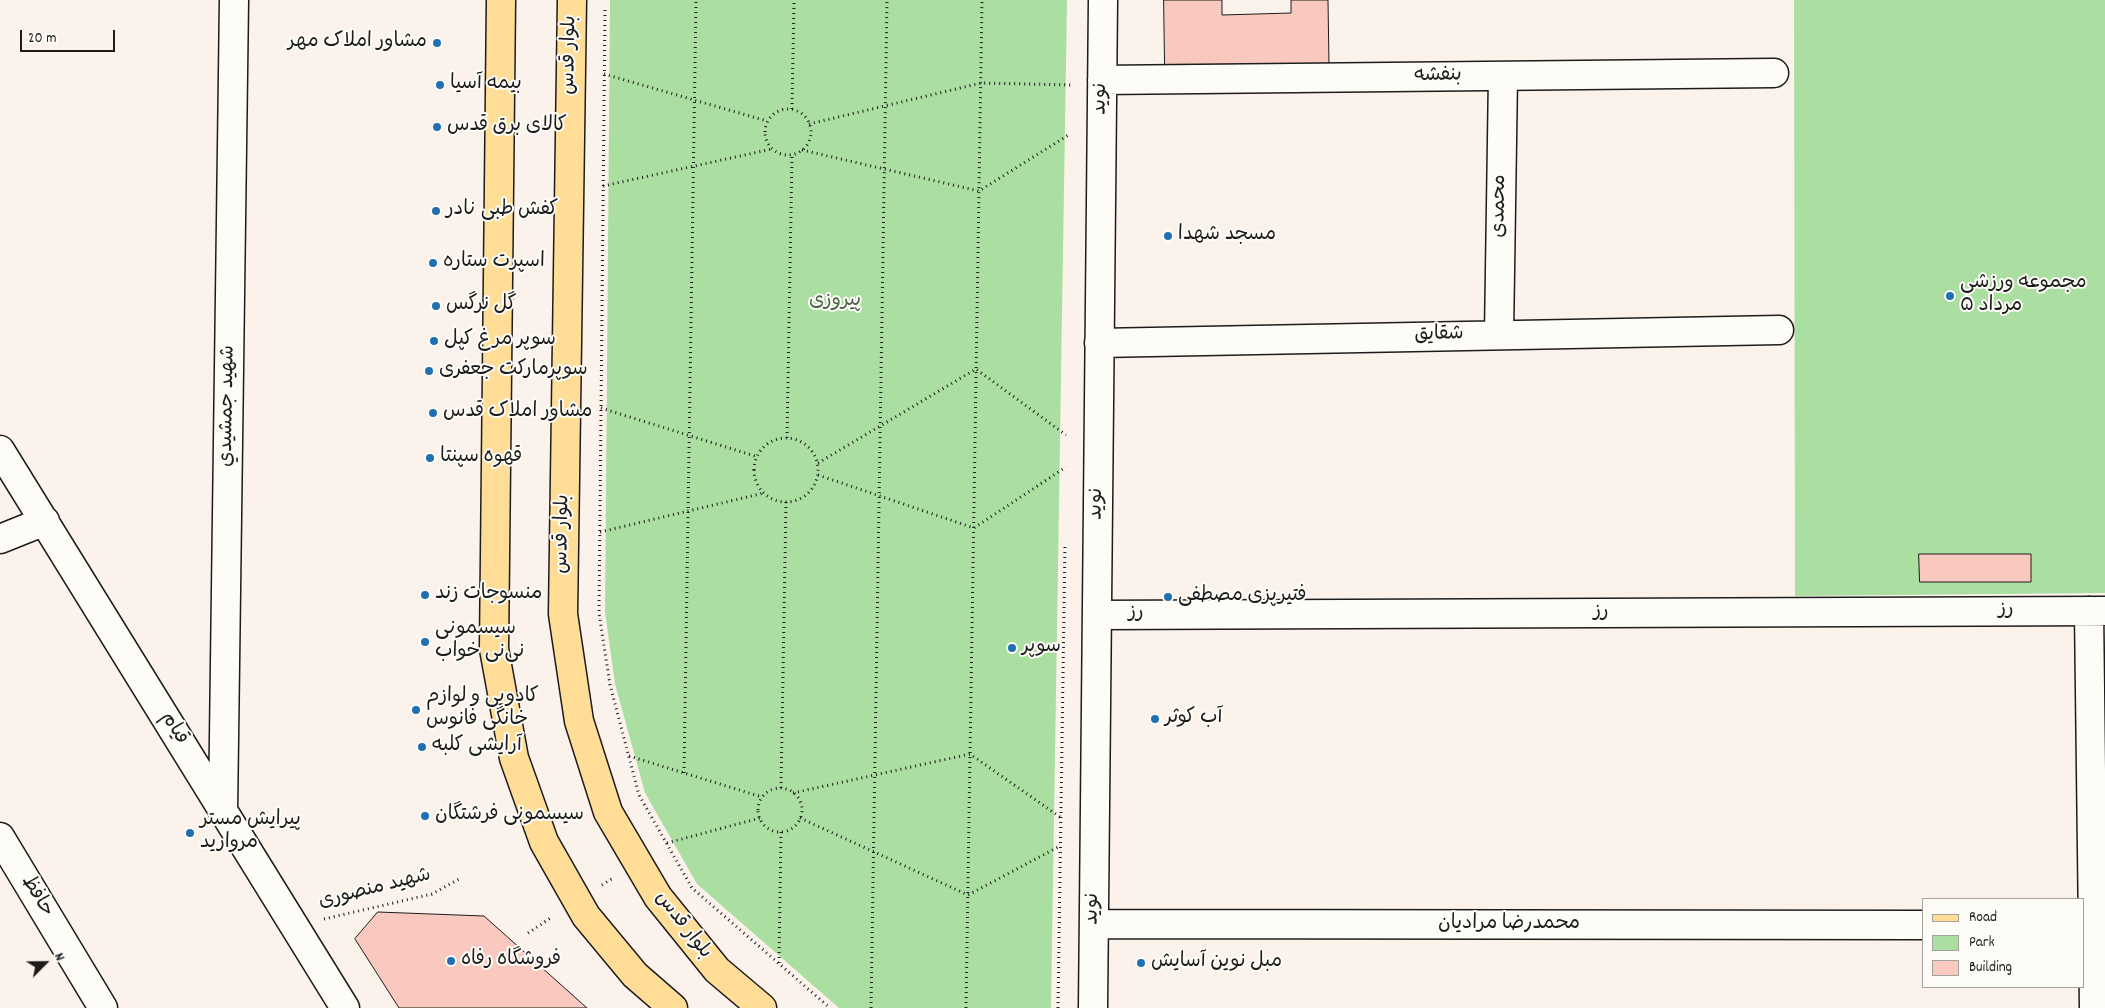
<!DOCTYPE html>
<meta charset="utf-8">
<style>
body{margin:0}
#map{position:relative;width:2105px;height:1008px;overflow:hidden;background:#fcf2ec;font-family:Dekko,sans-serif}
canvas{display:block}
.legend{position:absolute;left:1922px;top:898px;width:162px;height:90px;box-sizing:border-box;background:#fdfcf7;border:1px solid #a3a29f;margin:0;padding:6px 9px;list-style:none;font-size:15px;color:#1c1c1c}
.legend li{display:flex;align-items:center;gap:10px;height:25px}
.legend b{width:25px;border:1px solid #a3a29f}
.north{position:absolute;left:20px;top:938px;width:50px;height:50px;-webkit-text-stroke:4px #fdfcf7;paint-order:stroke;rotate:67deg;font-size:14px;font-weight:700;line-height:20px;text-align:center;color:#1c1c1c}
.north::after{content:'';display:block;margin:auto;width:18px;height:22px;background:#1c1c1c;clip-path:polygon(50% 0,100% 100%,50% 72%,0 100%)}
.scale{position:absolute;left:20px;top:30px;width:95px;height:22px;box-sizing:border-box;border:2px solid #1c1c1c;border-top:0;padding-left:6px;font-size:15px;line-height:18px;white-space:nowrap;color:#1c1c1c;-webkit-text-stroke:4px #fdfcf7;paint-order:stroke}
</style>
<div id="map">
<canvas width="2105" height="1008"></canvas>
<ul class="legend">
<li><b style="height:6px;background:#ffdd96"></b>Road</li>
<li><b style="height:14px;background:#abdfa2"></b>Park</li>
<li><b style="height:14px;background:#f9c9bf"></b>Building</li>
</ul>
<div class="north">N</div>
<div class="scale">20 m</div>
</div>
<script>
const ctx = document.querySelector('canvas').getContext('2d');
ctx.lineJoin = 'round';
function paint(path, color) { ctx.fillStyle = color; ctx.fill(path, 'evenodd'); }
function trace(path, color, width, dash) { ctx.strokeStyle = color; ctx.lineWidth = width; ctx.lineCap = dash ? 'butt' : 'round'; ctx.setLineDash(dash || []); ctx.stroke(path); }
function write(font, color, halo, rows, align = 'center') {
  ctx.font = font + ' Dekko,"Playpen Sans Arabic",sans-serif'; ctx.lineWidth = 4; ctx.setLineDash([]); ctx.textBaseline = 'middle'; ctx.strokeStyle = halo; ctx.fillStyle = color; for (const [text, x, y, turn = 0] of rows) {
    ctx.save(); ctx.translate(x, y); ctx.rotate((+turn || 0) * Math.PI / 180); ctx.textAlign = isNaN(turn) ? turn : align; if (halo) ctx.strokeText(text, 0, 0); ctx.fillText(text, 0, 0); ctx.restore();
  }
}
const green = new Path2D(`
 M610 0H1067L1051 1008H839L697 884 645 793 615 684 605 612Z
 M1794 0H2105V593L1795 596Z`);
const building = new Path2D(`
 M1164 0H1222V15L1291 13V0H1328L1329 65 1165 67Z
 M1919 554H2031V582H1920Z
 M378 912 484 916 587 1008H399L355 939Z`);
const path = new Path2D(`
 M605 10 599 613 610 685 639 795 692 888 830 1008
 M604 74 767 121
 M765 132a23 23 0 1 1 46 0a23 23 0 1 1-46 0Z
 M792 109 794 0
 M809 124 981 83 1072 85
 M802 150 979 191 1070 134
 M603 186 772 149
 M601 408 758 457
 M787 438 792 155
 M754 470a32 32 0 1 1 64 0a32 32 0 1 1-64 0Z
 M818 463 976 369 1066 435
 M818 475 974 528 1066 467
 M600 532 764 493
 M629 756 762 797
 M684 773 696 0
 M781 788 786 502
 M758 810a22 22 0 1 1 44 0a22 22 0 1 1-44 0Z
 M793 793 970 754 1060 817
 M800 818 968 895 1060 846
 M667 843 760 818
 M602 885 613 878
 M324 919 432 894 461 878
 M528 933 552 917
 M779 963 781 831
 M871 1008 887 0
 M966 1008 982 0
 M1058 1008 1065 543`);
const minor = new Path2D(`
 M1102 80 1774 73
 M1499 335 1503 76
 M1099 343 1779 330
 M0 450 345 1008
 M0 539 45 521
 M2089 611 2094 1008
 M1097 615 2105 611
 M223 811 234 0
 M0 837 103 1008
 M1094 924 1924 925
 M1093 1008 1103 0`);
const major = new Path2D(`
 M501 0 494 649 514 758 544 842 586 916 635 975 673 1008
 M572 0 563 614 579 721 608 812 658 897 717 970 762 1008`);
const markers = [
 [437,43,5,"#1f6fb2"],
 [440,85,5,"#1f6fb2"],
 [437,127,5,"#1f6fb2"],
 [436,211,5,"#1f6fb2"],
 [1168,236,5,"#1f6fb2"],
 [433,263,5,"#1f6fb2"],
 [1950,296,5,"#1f6fb2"],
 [436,306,5,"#1f6fb2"],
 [434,341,5,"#1f6fb2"],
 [429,371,5,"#1f6fb2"],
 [433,413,5,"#1f6fb2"],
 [430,458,5,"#1f6fb2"],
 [425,595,5,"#1f6fb2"],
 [1168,597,5,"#1f6fb2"],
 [425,642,5,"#1f6fb2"],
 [1012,648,5,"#1f6fb2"],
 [416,710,5,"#1f6fb2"],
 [1155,719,5,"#1f6fb2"],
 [422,747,5,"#1f6fb2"],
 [425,816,5,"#1f6fb2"],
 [190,833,5,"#1f6fb2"],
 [451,961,5,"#1f6fb2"],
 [1141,963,5,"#1f6fb2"]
];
const poiNames = [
 ["مشاور املاک مهر",427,43,"right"],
 ["بیمه آسیا",450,85],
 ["کالای برق قدس",447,127],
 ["کفش طبی نادر",446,211],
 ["مسجد شهدا",1178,236],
 ["اسپرت ستاره",443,263],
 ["مجموعه ورزشی",1960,284],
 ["۵ مرداد",1960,307],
 ["گل نرگس",446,306],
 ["سوپر مرغ کپل",444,341],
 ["سوپرمارکت جعفری",439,371],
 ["مشاور املاک قدس",443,413],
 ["قهوه سپنتا",440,458],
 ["منسوجات زند",435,595],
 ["فتیرپزی مصطفی",1178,597],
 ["سیسمونی",435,630],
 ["نی‌نی خواب",435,653],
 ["سوپر",1022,648],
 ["کادویی و لوازم",426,698],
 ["خانگی فانوس",426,721],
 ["آب کوثر",1165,719],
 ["آرایشی کلبه",432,747],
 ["سیسمونی فرشتگان",435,816],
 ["پیرایش مستر",200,821],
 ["مروارید",200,844],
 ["فروشگاه رفاه",461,961],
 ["مبل نوین آسایش",1151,963]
];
const streetNames = [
 ["بلوار قدس",571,55,-89],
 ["بنفشه",1438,77,-1],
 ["نوید",1102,99,-89],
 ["محمدی",1501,206,-89],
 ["شقایق",1439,336,-1],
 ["شهيد جمشيدي",229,406,-89],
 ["نوید",1098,504,-89],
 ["بلوار قدس",564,534,-89],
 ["رز",2006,611],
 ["رز",1601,613],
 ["رز",1136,614],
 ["قیام",173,729,58],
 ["شهید منصوری",375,890,-14],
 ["حافظ",36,897,59],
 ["نوید",1094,909,-89],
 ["محمدرضا مرادیان",1509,925],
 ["بلوار قدس",682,926,52]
];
const parkNames = [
 ["پیروزی",835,302]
];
paint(green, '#abdfa2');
paint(building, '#f9c9bf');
trace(building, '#1c1c1c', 1);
trace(minor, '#1c1c1c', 31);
trace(major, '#1c1c1c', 31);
trace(path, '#1c1c1c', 3, [1, 4]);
trace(minor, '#fdfcf7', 28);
trace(major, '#ffdd96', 28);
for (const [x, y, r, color] of markers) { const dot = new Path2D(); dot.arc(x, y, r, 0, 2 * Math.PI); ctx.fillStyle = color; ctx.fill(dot); trace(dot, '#fdfcf7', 2); }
write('20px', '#1c1c1c', '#fdfcf7', poiNames, 'left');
write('20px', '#1c1c1c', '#fdfcf7', streetNames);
write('20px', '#4e604b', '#fdfcf7', parkNames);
</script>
